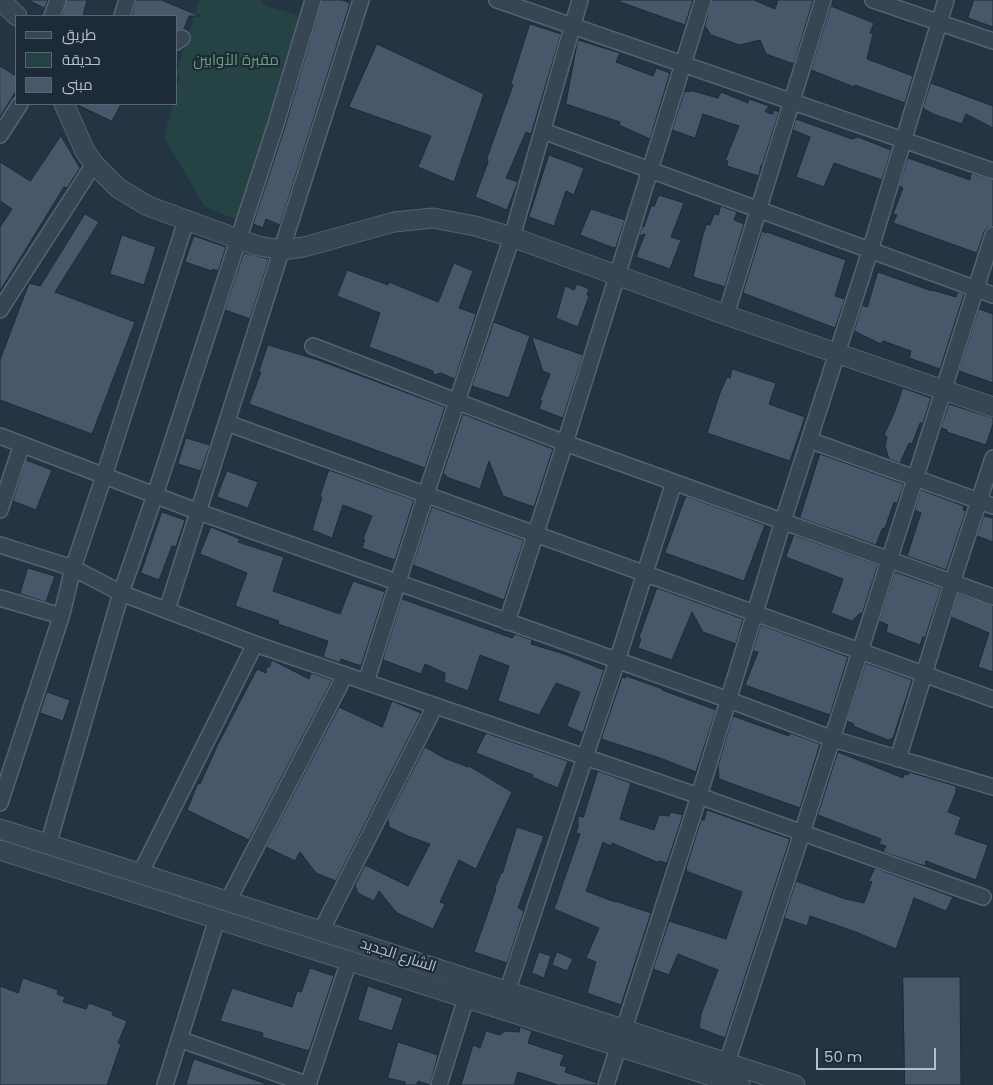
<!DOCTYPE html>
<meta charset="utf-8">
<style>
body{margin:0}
#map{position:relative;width:993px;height:1085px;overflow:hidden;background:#233443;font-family:Poppins,Cairo,sans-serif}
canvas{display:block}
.legend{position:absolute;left:15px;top:15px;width:162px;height:90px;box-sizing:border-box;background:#1d2a38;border:1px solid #5a6674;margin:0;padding:6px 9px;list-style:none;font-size:15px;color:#b5c0cd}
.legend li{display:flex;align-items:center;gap:10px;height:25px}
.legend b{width:25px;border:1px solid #5a6674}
.scale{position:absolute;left:816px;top:1048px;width:120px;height:22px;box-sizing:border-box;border:2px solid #b5c0cd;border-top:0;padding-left:6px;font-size:15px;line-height:18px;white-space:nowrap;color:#b5c0cd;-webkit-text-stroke:4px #1d2a38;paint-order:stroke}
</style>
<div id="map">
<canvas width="993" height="1085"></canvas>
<ul class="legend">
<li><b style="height:6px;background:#384553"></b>طريق</li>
<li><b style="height:14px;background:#254344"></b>حديقة</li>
<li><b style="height:14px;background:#47586a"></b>مبنى</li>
</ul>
<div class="scale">50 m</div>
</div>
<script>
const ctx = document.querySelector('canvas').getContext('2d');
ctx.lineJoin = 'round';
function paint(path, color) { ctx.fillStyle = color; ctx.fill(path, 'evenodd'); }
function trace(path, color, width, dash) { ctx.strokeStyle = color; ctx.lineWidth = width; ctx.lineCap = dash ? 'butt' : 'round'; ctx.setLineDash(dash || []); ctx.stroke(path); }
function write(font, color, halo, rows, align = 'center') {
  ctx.font = font + ' Poppins,Cairo,sans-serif'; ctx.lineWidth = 4.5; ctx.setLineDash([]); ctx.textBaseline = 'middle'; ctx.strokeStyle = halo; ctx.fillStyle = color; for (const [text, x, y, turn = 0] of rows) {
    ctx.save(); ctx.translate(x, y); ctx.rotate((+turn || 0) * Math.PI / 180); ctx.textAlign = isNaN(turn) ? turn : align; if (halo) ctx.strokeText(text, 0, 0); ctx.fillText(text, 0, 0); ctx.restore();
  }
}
const green = new Path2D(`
 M199 0H262L263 5 304 17 240 222 204 206 164 137 173 104H176V89L180 77 176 74Z`);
const building = new Path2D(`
 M28 0H48L45 8Z
 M67 0H87L83 16H62Z
 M136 0H161L200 16H189L184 29 176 31V16H132Z
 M322 0H342L350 3 280 225 266 219 263 228 253 224 285 127Z
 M620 0H693L685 25 620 2Z
 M712 0H754L775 9 778 0H813L794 64 766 54 760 40 740 45 711 35 705 26Z
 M974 0H993V27L968 18Z
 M831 6 874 23 870 33 873 34 867 59 913 76 905 103 855 85 854 87 811 70Z
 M530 24 561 34 531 134 526 132 506 178 518 182 507 210 475 197 488 162 487 158 513 85 511 84Z
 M578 40 620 53 616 62 653 76 656 68 670 73 650 139 619 125 620 122 566 104Z
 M377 44 484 94 454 182 418 167 431 136 349 107Z
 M0 66 16 76V91L0 117Z
 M931 83 993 106V128L966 114 962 124 933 114 923 108Z
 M693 91 718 98 721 92 748 103 749 99 769 106 765 111 768 113 773 114 774 110 779 112 762 166 761 165 759 176 727 166 728 161H725L739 126 703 114 695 138 672 130 684 92Z
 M76 104H121L112 121Z
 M796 119 852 139 858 137 891 150 882 180 834 163 824 187 796 177 810 137 793 130Z
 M61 136 80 168 67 188 64 187 0 291V227L12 209 0 201V162L30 181Z
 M549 155 584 168 574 195 566 191 554 226 529 217Z
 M908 158 970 180 971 173 993 180V226L987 228 984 232 977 253 893 223 897 215 893 214 903 188 899 186Z
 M659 195 684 203 671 237 681 240 670 269 636 257 645 234 639 236 642 226 644 227 651 206H654Z
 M721 206 737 212 734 220 744 224 725 287 693 277 703 234 707 224 710 225 714 214 718 215Z
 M591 209 625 220 616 247 614 248 580 235Z
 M85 214 99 222 55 292 135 322 92 434 0 400V360L29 283 40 286Z
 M762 231 766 233 767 232 846 260 835 296 845 299 835 328 743 293Z
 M122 235 156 247 144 285 110 274Z
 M194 236 226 247 218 271 213 269 212 271 185 262Z
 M244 253 269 259 250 319 225 310Z
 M454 263 473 271 459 308 476 314 455 379 441 373 434 375 433 371 369 347 380 313 337 296 347 270 388 285 389 282 438 302Z
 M878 272 932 291V290L956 297 958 292 964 294 940 369 909 358 911 351 883 341 881 344 854 331 862 305 867 307Z
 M577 284 589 289 587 295 589 296 578 327 556 318 565 286 574 290Z
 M979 309 993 314V383L959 371Z
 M494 322 530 336 509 398 472 386Z
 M532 337 583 355 563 418 539 409 542 401 540 400 550 374 543 371Z
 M268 345 318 360 445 407 425 468 249 404 261 372H259Z
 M732 369 776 383 769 404 805 417 790 461 707 433 720 393 727 377 730 378Z
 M903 388 931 398 923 423H920L912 444 909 443 900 463 889 459 885 446 887 437 884 435 894 413Z
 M949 404 993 418V424L986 445 947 432V430L941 428Z
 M463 414 553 449 534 507 503 496 489 461 480 489 446 477V475L443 474Z
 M186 438 210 445 201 471 178 464Z
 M820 454 904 484 897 504 894 502 885 528 882 529 876 545 800 518Z
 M26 460 52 470 36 510 13 501Z
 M329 470 414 500 395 560 362 548 365 540 363 539 372 516 343 505 332 538 312 530 322 497H320Z
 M227 471 258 482 248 508 217 497Z
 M921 490 964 506 963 510 966 511 946 570 907 556 921 513 915 510Z
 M686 496 765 525 744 581 665 553Z
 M432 507 524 540 504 600 413 565Z
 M162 512 185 520 176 547 172 546 159 580 141 573Z
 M984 516 993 518V542L977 536Z
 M211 527 240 539 238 542 284 557 273 591 340 614 353 581 385 592 361 666 341 659 340 663 323 657 328 641 278 624 279 621 235 606 247 573 200 554Z
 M794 535 878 565 862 614 860 613 852 621 831 613 843 579 786 557Z
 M28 568 55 576 46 602 20 594Z
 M895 572 941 588 925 638 923 637 920 645 886 632 888 625 879 621Z
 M657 588 743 619 736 644 703 632 692 612 672 660 638 648 641 639 639 638Z
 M958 594 993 606V672L978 667 989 633 951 617Z
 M402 599 512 638 515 634 532 640 531 644 564 654 604 670 583 733 567 726 580 692 556 683 539 715 498 701 509 666 480 655 468 691 444 682 445 673 425 664 421 674 383 660Z
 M761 625 848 657 830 715 745 685 758 652 753 651Z
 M272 660 309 679 311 673 332 680 249 840 187 810 198 783 200 784 218 744 257 669 266 673 267 666 269 667Z
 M866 663 912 680 893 738 888 740 853 726 854 724 847 721Z
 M626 676 663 689 662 690 716 710 696 772 660 758 601 739 622 677 625 678Z
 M47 692 70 700 63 721 40 713Z
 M392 701 421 713 336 881 316 873 300 852 295 861 266 847 339 707 382 727Z
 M733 716 789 736 790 733 820 744 800 808 719 779 718 766Z
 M486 733 568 761 558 788 532 777 533 775 476 753Z
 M425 747 444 758 468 767 469 766 512 792 476 869 459 860 440 902 445 904 433 929 397 913 379 891 374 901 358 893 355 885 365 865 408 886 430 844 408 836 389 827 388 819Z
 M838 752 903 778 904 774 908 775 909 772 956 786V792L948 812 961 817 955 834 988 845 976 880 926 861 925 866 883 852 886 846 879 844 881 839 818 815Z
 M598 771 631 783 620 819 654 830 659 815 669 816 671 812 683 815 667 863 659 861 657 862 612 843 611 846 603 842 586 891 615 902V901L651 913 621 1005 587 993 596 962 586 958 599 928 554 909 580 834 576 833 578 827V816L583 817Z
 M707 810 790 839 725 1038 699 1028 701 1014 718 970 678 954 669 975 653 969 669 921 726 939 742 892 686 871 687 868H686L701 820H704Z
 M517 827 544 836 518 908 524 911 507 963 474 952 496 889 495 888 501 873H502Z
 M875 868 953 897 946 911 914 898 896 949 856 932 810 916 807 926 784 918 796 881 845 899 864 903 872 882 869 881Z
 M539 952 551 956 544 978 532 973Z
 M557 952 573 959 567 971 552 965Z
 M310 968 334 976 309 1051 262 1037 263 1033 220 1021 232 988 292 1007 297 991 301 992Z
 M903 977H960L961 1085H905Z
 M23 978 58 990 57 994 65 997 63 1002 86 1009 89 1003 113 1012 112 1015 127 1021 118 1043 121 1044 107 1085H0V986L18 993Z
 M368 986 403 998 392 1031 358 1020Z
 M520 1027 532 1031 528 1043 564 1055 560 1065 567 1067 565 1072 597 1083V1085H558L518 1072 514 1085H461L473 1045 480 1048 486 1031 500 1035 505 1031 519 1032Z
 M398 1042 438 1055 430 1085 418 1081 416 1085H405V1082L388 1078Z
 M194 1059 264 1083 265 1085H186Z`);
const minor = new Path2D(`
 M497 0 993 171
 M873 0 993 41
 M52 16 58 0
 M122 16 127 0
 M176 42 182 38
 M543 131 993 295
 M0 135 20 104
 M0 310 94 164
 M726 315 823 0
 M313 346 565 443 993 597
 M227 423 993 699
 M0 436 199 512 729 700 833 739 993 787
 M809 440 993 506
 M0 510 22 444
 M0 545 73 568 121 593 255 644 699 796 983 897
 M0 598 61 616
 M167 610 361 0
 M507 622 565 443 703 0
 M366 682 426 494 512 237 580 0
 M898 759 952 583 993 458
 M0 803 62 614 73 568 104 476 186 221
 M48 845 121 593 155 495 276 124 313 0
 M140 874 255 644
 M228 901 345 675
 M321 931 435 706
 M507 992 617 661 674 482
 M179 1039 309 1085
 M724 1072 802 833 993 235
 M165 1085 217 919
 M308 1085 349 961
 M439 1085 466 998
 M606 1085 699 796 783 521 870 251 946 0`);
const tertiary = new Path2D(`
 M0 0 17 16
 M64 104 85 151 94 164 118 188 148 206 238 239 258 246 282 250 304 247 394 222 433 218 475 226 512 237 726 315 993 407
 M0 829 321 931 795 1085
 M0 850 740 1085`);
const parkNames = [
 ["مقبرة الأوابين",236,61]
];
const streetNames = [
 ["الشارع الجديد",398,956,18]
];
paint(green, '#254344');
paint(building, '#47586a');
trace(building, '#1f2c3a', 1);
trace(minor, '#566370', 18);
trace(tertiary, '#566370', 21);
trace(minor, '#384553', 15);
trace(tertiary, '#384553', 19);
write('15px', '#6aa072', '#1d2a38', parkNames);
write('15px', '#b5c0cd', '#1d2a38', streetNames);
</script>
